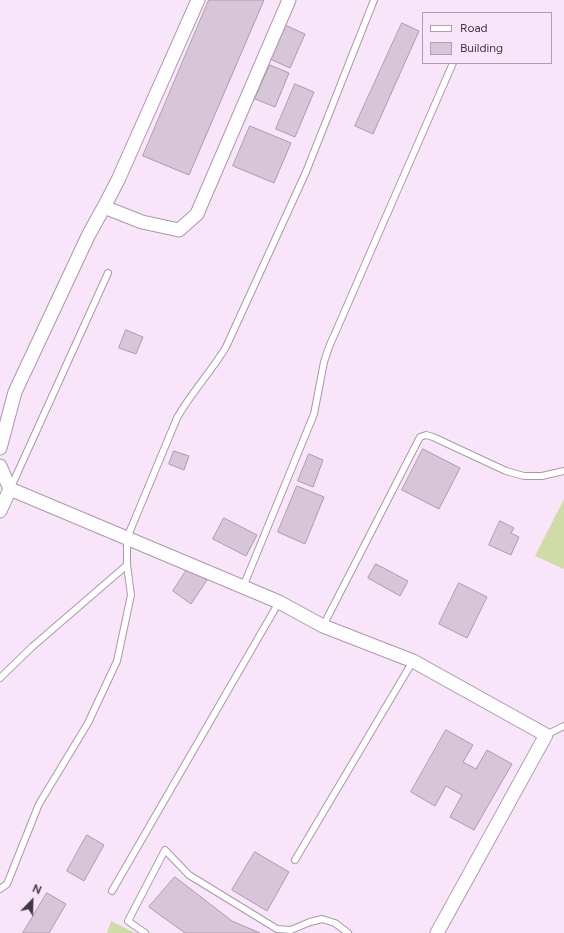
<!DOCTYPE html>
<style>
body{margin:0}
#map{position:relative;width:564px;height:933px;overflow:hidden;background:#f8e5f9;font-family:Figtree,sans-serif}
canvas{display:block}
.legend{position:absolute;left:422px;top:12px;width:130px;height:52px;box-sizing:border-box;background:#f8e5f9;border:1px solid #aea0af;margin:0;padding:5px 7px;list-style:none;font-size:12px;color:#403840}
.legend li{display:flex;align-items:center;gap:8px;height:20px}
.legend b{width:20px;border:1px solid #aea0af}
.north{position:absolute;left:12px;top:881px;width:40px;height:40px;-webkit-text-stroke:3px #f8e5f9;paint-order:stroke;rotate:23deg;font-size:11px;font-weight:700;line-height:16px;text-align:center;color:#403840}
.north::after{content:'';display:block;margin:auto;width:14px;height:18px;background:#403840;clip-path:polygon(50% 0,100% 100%,50% 72%,0 100%)}
</style>
<div id="map">
<canvas width="564" height="933"></canvas>
<ul class="legend">
<li><b style="height:5px;background:#fff"></b>Road</li>
<li><b style="height:11px;background:#d7c5d8"></b>Building</li>
</ul>
<div class="north">N</div>
</div>
<script>
const ctx = document.querySelector('canvas').getContext('2d');
ctx.lineJoin = 'round';
function paint(path, color) { ctx.fillStyle = color; ctx.fill(path, 'evenodd'); }
function trace(path, color, width, dash) { ctx.strokeStyle = color; ctx.lineWidth = width; ctx.lineCap = dash ? 'butt' : 'round'; ctx.setLineDash(dash || []); ctx.stroke(path); }
const green = new Path2D(`
 M564 499V569L535 556Z
 M111 921 135 933H107Z`);
const building = new Path2D(`
 M209 0H264L189 175 143 156Z
 M402 23 419 31 373 134 355 126Z
 M285 25 305 34 290 68 270 59Z
 M270 65 289 73 275 107 255 99Z
 M295 84 314 92 295 137 276 129Z
 M250 126 291 143 274 183 233 166Z
 M126 330 143 337 136 354 119 348Z
 M423 449 460 468 439 509 402 490Z
 M174 451 189 456 184 470 169 464Z
 M309 454 323 460 313 487 298 481Z
 M297 486 324 497 305 544 278 532Z
 M224 518 257 535 246 556 213 539Z
 M500 521 514 528 511 533 519 537 511 555 489 545Z
 M376 564 408 581 400 596 368 578Z
 M188 568 207 580 191 604 173 591Z
 M459 583 487 597 467 638 439 624Z
 M446 730 473 745 463 762 476 769 487 750 512 764 474 830 450 817 462 795 446 786 435 806 411 792Z
 M87 835 104 845 84 881 67 871Z
 M255 852 289 872 267 911 232 890Z
 M175 877 232 921 260 933H185L149 907Z
 M47 893 66 904 49 933H23Z`);
const lane = new Path2D(`
 M11 487 108 273
 M243 587 314 414 324 362 329 347 453 63
 M323 626 420 437 426 435 433 437 506 471 524 476H542L564 471
 M0 678 32 647 127 565V538L177 418C191 393 211 372 226 347L306 172 374 0
 M546 735 564 726
 M295 860 413 661
 M0 889 7 884 39 804 88 723 117 661 131 595 127 565
 M112 891 279 602
 M145 933 128 921 165 850 189 875 277 929 291 930 310 922 322 919 335 923 348 933`);
const street = new Path2D(`
 M104 207 142 222 179 230 197 214 289 0
 M0 448 15 392 89 234 104 207 118 180 198 0
 M0 466 10 489 279 602 323 626 413 661 546 735 437 933
 M0 511 10 489`);
paint(green, '#d0dca7');
paint(building, '#d7c5d8');
trace(building, '#ab9aad', 1);
trace(lane, '#aa98ab', 8);
trace(street, '#aa98ab', 15);
trace(lane, '#fff', 6);
trace(street, '#fff', 13);
</script>
